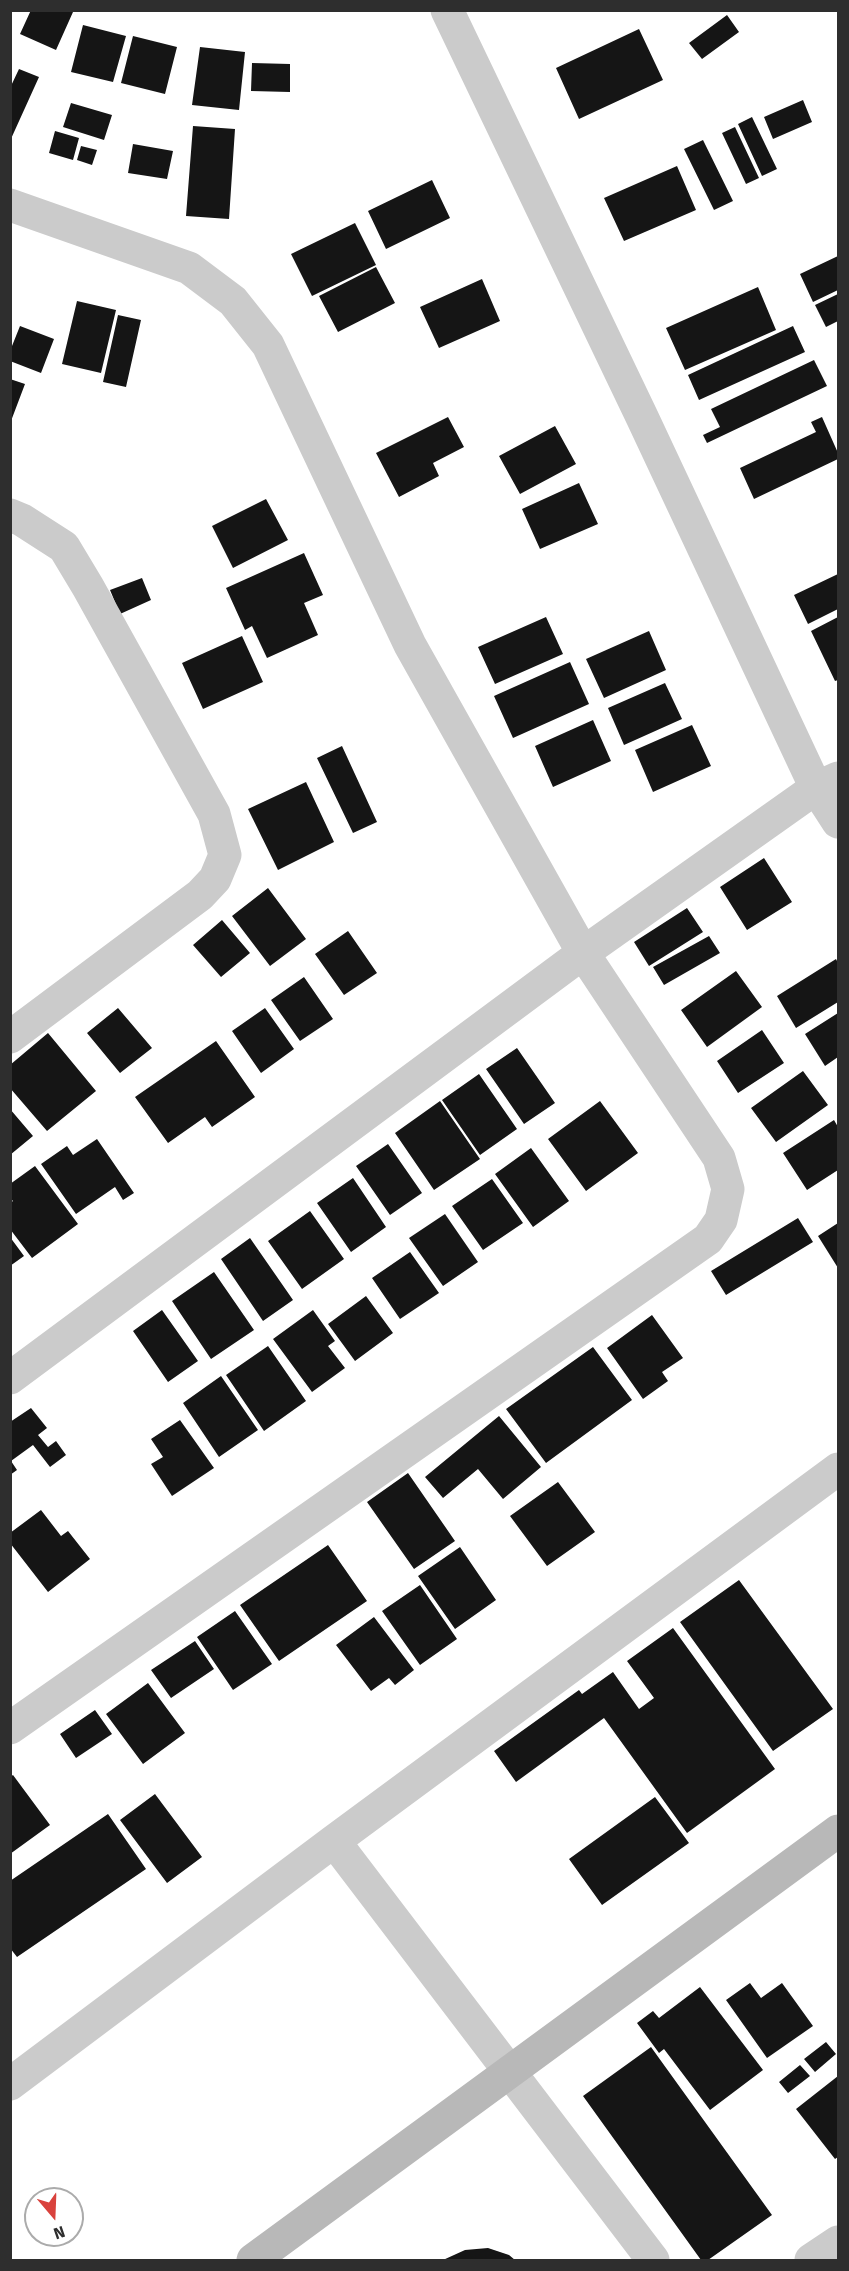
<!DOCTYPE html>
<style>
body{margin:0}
#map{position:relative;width:849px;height:2271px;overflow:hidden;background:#fff;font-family:"Fira Sans",sans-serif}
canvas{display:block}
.frame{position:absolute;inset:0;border:12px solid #2e2e2e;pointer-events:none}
.north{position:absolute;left:24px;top:2187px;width:60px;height:60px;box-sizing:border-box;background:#fff;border:2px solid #ababab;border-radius:50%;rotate:161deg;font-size:16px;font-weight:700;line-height:24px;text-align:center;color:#2e2e2e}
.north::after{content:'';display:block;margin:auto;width:21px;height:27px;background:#d9423d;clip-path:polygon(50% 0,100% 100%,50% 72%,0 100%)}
</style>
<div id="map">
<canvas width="849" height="2271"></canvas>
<div class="frame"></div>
<div class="north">N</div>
</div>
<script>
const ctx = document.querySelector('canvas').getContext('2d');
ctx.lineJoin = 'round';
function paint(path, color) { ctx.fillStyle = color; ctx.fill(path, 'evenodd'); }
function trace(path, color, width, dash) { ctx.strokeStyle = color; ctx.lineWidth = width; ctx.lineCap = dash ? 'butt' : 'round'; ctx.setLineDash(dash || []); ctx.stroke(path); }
const building = new Path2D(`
 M31 10 73 12 56 50 20 34Z
 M727 15 739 32 702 59 689 43Z
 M83 25 126 36 113 82 71 72Z
 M639 29 663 80 579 119 556 68Z
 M133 36 177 47 165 94 121 83Z
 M200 47 245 52 239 110 192 105Z
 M252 63 290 64V92L251 91Z
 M19 69 39 77 10 141V88Z
 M803 100 812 122 773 139 764 117Z
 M71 103 112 115 104 140 63 127Z
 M752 117 777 169 762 176 738 124Z
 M193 126 235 129 229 219 186 216Z
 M735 127 759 178 746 184 722 133Z
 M55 131 79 138 73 160 49 153Z
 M703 140 733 201 714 210 684 149Z
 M133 144 173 151 167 179 128 173Z
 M81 146 97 150 92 165 77 160Z
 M677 166 696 210 624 241 604 198Z
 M432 180 450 218 386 249 368 211Z
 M355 223 376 265 312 296 291 254Z
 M838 256V290L813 302 800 274Z
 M376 267 395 303 338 332 319 296Z
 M482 279 500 321 439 348 420 307Z
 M758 287 776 330 685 370 666 328Z
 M838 294V321L826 327 815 305Z
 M77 301 116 310 101 373 62 364Z
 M118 315 141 320 126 387 103 382Z
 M20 326 54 339 41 373 10 361V351Z
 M793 326 805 352 699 400 688 375Z
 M814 360 827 386 707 443 703 435 720 427 711 409Z
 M10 379 25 384 11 421H10Z
 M448 417 464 447 433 463 439 476 399 497 376 453Z
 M822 417 838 453V459L754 499 740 468 816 432 811 422Z
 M555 426 576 464 520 494 499 456Z
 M579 483 598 524 540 549 522 509Z
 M266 499 288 540 233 568 212 526Z
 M304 553 323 595 304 603 318 635 267 658 252 626 245 630 226 588Z
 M838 574V609L808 624 794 595Z
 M142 578 151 600 120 614 110 590Z
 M546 617 563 654 495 684 478 647Z
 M838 617V680L835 681 811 631Z
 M649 631 666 670 604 698 586 659Z
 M242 636 263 682 203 709 182 663Z
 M570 662 589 704 513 738 494 696Z
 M665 683 682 719 624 745 608 708Z
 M593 720 611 761 553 787 535 746Z
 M692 725 711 766 653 792 635 750Z
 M342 746 377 822 353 833 317 758Z
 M306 782 334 842 278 870 248 809Z
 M764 858 792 902 747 930 720 887Z
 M268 888 306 939 270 966 232 916Z
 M687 908 703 932 649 966 634 942Z
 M222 920 250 953 221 977 193 945Z
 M348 931 377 973 344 995 315 954Z
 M709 936 720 953 664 985 653 967Z
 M836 959 838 963V1002L796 1028 777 996Z
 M736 971 762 1007 707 1047 681 1010Z
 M304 977 333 1019 300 1041 271 1000Z
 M118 1008 152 1048 120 1073 87 1033Z
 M265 1008 294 1049 261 1073 232 1031Z
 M838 1013V1057L825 1066 805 1034Z
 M762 1030 784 1063 738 1093 717 1061Z
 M48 1033 96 1091 47 1131 10 1088V1065Z
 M216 1041 255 1097 212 1127 205 1117 168 1143 135 1097Z
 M517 1048 555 1103 524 1124 486 1069Z
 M803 1071 828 1105 776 1142 751 1108Z
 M479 1074 517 1129 480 1155 442 1100Z
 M440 1101 480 1159 434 1190 395 1133Z
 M600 1101 638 1153 586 1191 548 1139Z
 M10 1109 33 1136 10 1155Z
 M834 1120 838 1127V1170L807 1190 783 1153Z
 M97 1139 134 1193 123 1200 115 1187 76 1214 41 1164 67 1146 73 1155Z
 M388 1144 422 1193 390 1215 356 1166Z
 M531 1148 569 1201 533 1227 495 1174Z
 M35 1166 78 1224 32 1258 10 1229V1203L13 1201 10 1198V1184Z
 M353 1178 386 1227 351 1252 317 1203Z
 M492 1179 523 1223 483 1250 452 1206Z
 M310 1211 344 1259 302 1289 268 1241Z
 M445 1214 478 1262 443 1286 409 1238Z
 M798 1218 813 1242 726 1295 711 1271Z
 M838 1223V1268L818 1236Z
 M10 1237 24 1256 10 1266Z
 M250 1238 293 1300 263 1321 221 1259Z
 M410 1252 439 1293 400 1319 372 1278Z
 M214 1272 254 1330 211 1359 172 1301Z
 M366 1296 393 1333 355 1361 328 1324Z
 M162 1310 198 1361 168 1382 133 1331Z
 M313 1310 335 1341 328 1346 345 1368 312 1392 273 1339Z
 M652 1315 683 1358 662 1372 668 1381 643 1399 607 1348Z
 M268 1346 306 1401 264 1431 226 1375Z
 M593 1347 632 1400 546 1463 506 1409Z
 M221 1376 258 1430 219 1457 183 1403Z
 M31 1408 47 1428 38 1435 48 1447 56 1441 66 1455 50 1467 33 1445 11 1461 17 1470 10 1475V1422Z
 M499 1416 541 1467 503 1499 478 1469 443 1498 425 1477Z
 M180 1420 214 1468 172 1496 151 1464 163 1457 151 1439Z
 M408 1473 455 1541 414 1569 367 1502Z
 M558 1482 595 1532 547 1566 510 1516Z
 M41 1510 61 1536 68 1531 90 1559 48 1592 10 1543V1533Z
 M328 1545 367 1601 279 1661 240 1605Z
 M460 1547 496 1600 455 1629 418 1576Z
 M739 1580 833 1709 773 1751 680 1622Z
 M420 1585 457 1639 420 1665 382 1611Z
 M235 1611 272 1664 233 1690 197 1637Z
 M374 1617 414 1670 395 1685 389 1678 371 1691 336 1645Z
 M673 1628 775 1769 687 1833 604 1718 516 1782 494 1751 579 1690 582 1694 613 1672 639 1709 654 1698 627 1661Z
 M195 1641 214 1669 171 1698 151 1670Z
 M148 1683 185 1733 143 1764 106 1714Z
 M95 1710 112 1734 76 1758 60 1734Z
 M13 1775 50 1825 10 1854V1777Z
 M155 1794 202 1857 167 1883 120 1820Z
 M655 1797 689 1843 602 1905 569 1859Z
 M108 1814 146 1869 17 1957 10 1948V1881Z
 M750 1983 761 1998 782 1983 813 2026 767 2058 726 2000Z
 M700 1987 763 2070 710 2110 664 2049 659 2053 637 2023 653 2011 659 2018Z
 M826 2042 836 2054 815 2072 804 2059Z
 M651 2047 772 2215 708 2260H701L583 2096Z
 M800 2065 810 2076 788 2093 779 2082Z
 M838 2076V2157L835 2159 796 2109Z
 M488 2248 509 2255 515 2260H443L465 2250Z`);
const street = new Path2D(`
 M447 10 642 417 816 788 838 822
 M10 205 189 268 233 301 268 345 410 645 583 953 719 1158 728 1189 721 1220 708 1239 10 1728
 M10 515 22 520 64 547 88 587 214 814 225 855 215 879 200 895 10 1037
 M10 1378 583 953 816 788 838 778
 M334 1841 653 2260
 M10 2084 334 1841 838 1469
 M811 2260 838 2242`);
const secondary = new Path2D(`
 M253 2260 838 1831`);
paint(building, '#151515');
trace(street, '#cbcbcb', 33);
trace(secondary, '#b8b8b8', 33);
</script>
